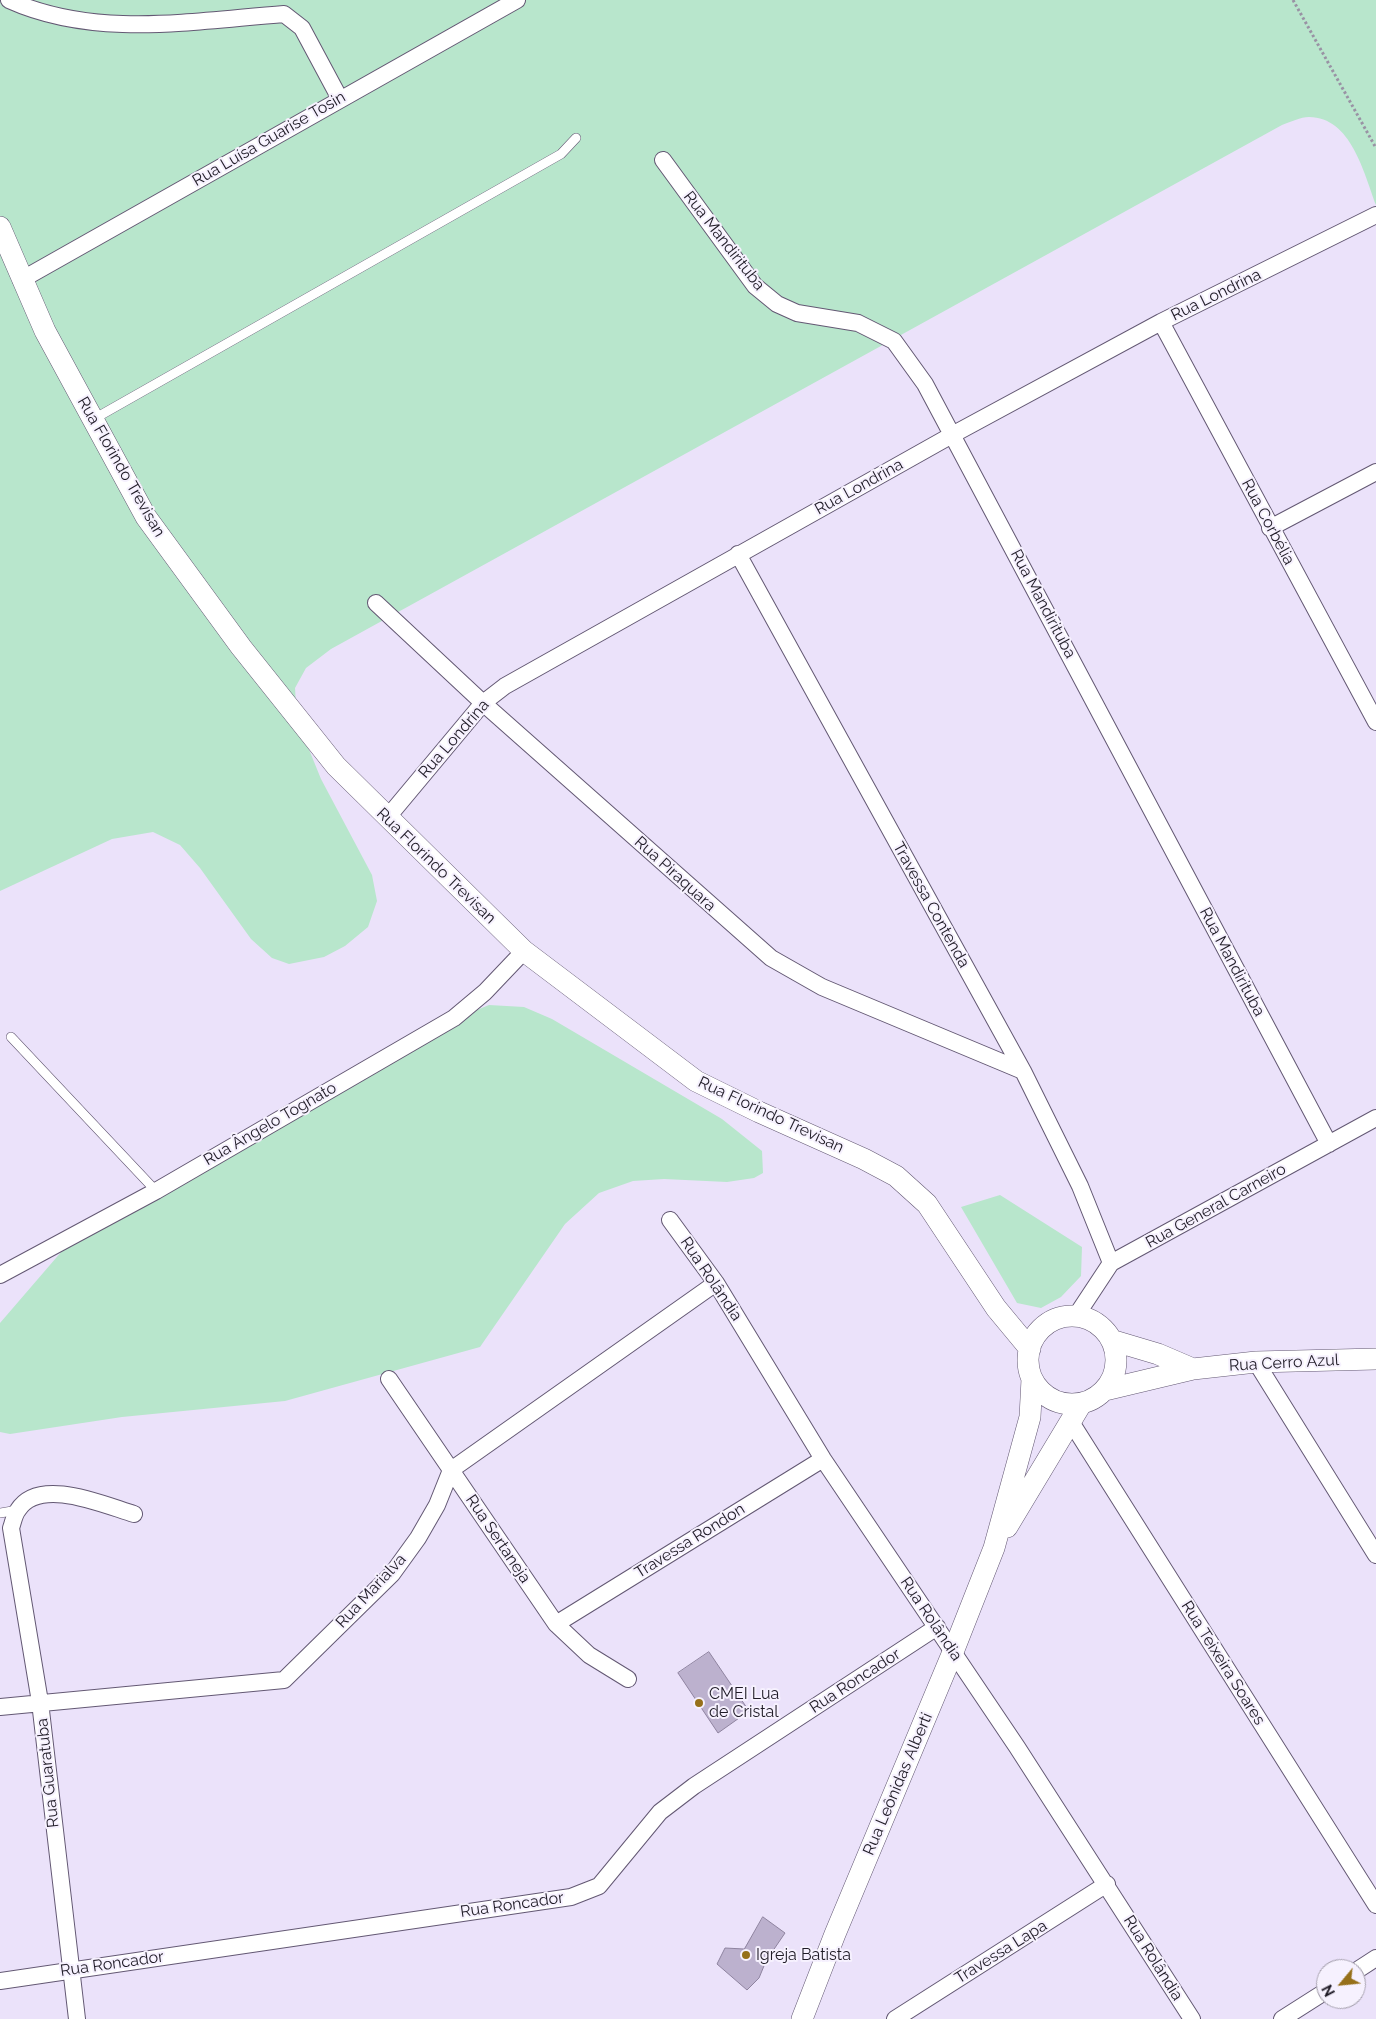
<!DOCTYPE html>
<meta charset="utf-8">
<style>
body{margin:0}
#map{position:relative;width:1376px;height:2019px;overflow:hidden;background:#ebe2fa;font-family:Raleway,sans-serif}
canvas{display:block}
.north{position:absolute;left:1316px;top:1959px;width:50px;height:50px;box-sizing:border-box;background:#f6f1fe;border:1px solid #a09ba8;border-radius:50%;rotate:242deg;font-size:14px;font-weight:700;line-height:20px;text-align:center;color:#1f1b26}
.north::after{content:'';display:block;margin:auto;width:18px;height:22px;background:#96701a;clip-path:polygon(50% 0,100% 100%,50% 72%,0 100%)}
</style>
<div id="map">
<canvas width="1376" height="2019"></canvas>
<div class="north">N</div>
</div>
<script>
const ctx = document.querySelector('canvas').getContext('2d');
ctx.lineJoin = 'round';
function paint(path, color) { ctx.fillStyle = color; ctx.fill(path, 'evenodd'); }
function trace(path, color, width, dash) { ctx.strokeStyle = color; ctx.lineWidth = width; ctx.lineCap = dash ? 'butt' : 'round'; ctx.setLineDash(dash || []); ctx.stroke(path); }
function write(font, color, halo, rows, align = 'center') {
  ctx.font = font + ' Raleway,sans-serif'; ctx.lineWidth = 4; ctx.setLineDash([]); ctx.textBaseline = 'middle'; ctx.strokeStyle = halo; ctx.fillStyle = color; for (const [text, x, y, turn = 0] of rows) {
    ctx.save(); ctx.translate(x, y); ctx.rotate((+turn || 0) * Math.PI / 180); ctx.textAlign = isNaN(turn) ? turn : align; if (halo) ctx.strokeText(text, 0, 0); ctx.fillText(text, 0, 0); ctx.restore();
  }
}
const green = new Path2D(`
 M0 0H1376V205C1364 173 1351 117 1309 117 1301 117 1290 122 1282 125L331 649 306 668 295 688 297 720 321 779 372 875 377 901 368 927 345 946 324 957 289 964 272 958 251 939 200 868 180 845 153 832 112 839 0 891Z
 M489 1005 524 1007 552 1019 722 1119 762 1151 763 1173 754 1178 727 1182 664 1179 633 1181 599 1193 565 1224 480 1347 285 1401 122 1417 10 1434 0 1432V1323L62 1251 438 1026Z
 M1000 1195 1082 1247 1081 1276 1061 1297 1041 1308 1017 1303 961 1207Z`);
const building = new Path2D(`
 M709 1652 749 1711 718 1733 678 1673Z
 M763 1917 785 1933 766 1961 759 1978 747 1990 717 1964 725 1948 744 1949Z`);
const path = new Path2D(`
 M1293 0 1376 148`);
const service = new Path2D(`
 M92 420 561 154 576 138
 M11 1037 156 1191
 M0 1513 18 1510`);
const minor = new Path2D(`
 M9 0C95 39 193 21 284 14L302 28 340 99
 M663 160 755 286 777 304 797 313 858 323 894 341 925 384 1329 1144
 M21 280 517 0
 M1161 322 1376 722
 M1270 528 1376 472
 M738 554 1023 1071 1080 1186 1111 1263
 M376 603 483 703 771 958 822 987 1023 1071
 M387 818 483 703 505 686 952 435 1161 322 1376 215
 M670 1220 716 1283 823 1459 1017 1747 1192 2019
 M0 1275 156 1191 454 1018 485 992 524 951
 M1076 1316 1111 1263 1376 1118
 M1256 1362 1376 1555
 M389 1379 556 1624 589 1655 628 1679
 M1071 1422 1376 1905
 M556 1624 823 1459
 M0 1707 284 1680 392 1574 418 1538 437 1505 451 1470 716 1283
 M1356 1971 1376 1958
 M0 1981 571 1897 599 1886 660 1812 694 1786 937 1627
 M77 2019 40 1702 11 1528C13 1523 14 1515 18 1510 39 1476 104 1505 134 1514
 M895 2019 1107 1884
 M1282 2019 1326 1991`);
const tertiary = new Path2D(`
 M0 227 45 331 146 517 241 647 336 766 524 951 696 1081 759 1112 864 1159 896 1176 927 1204 996 1308 1030 1349
 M1028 1360a44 44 0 1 1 88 0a44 44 0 1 1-88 0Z
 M1111 1340 1158 1354 1193 1369
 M1105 1390 1193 1369 1256 1362 1376 1359
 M1007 1527 1081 1404
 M802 2019 835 1934 953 1652 994 1548 1030 1417 1032 1379`);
const markers = [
 [699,1703,5,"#96701a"],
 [746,1955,5,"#96701a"]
];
const streetNames = [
 ["Rua Luísa Guarise Tosin",269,139,-30],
 ["Rua Mandirituba",724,241,52],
 ["Rua Londrina",1216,295,-26],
 ["Rua Florindo Trevisan",121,467,60],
 ["Rua Londrina",859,487,-29],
 ["Rua Corbélia",1268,522,62],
 ["Rua Mandirituba",1043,604,62],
 ["Rua Londrina",454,739,-49],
 ["Rua Florindo Trevisan",436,866,44],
 ["Rua Piraquara",675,874,42],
 ["Travessa Contenda",931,905,61],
 ["Rua Mandirituba",1232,962,62],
 ["Rua Florindo Trevisan",771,1115,25],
 ["Rua Ângelo Tognato",270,1124,-30],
 ["Rua General Carneiro",1216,1206,-29],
 ["Rua Rolândia",711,1279,56],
 ["Rua Cerro Azul",1284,1363,-3],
 ["Rua Sertaneja",498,1539,56],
 ["Travessa Rondon",690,1541,-32],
 ["Rua Marialva",371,1591,-47],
 ["Rua Rolândia",931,1619,56],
 ["Rua Teixeira Soares",1223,1663,58],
 ["Rua Roncador",855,1681,-33],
 ["Rua Guaratuba",48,1773,-96],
 ["Rua Leônidas Alberti",898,1784,-67],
 ["Rua Roncador",512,1905,-8],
 ["Travessa Lapa",1001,1952,-32],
 ["Rua Rolândia",1153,1958,58],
 ["Rua Roncador",112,1964,-8]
];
const poiNames = [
 ["CMEI Lua",709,1694],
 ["de Cristal",709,1712],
 ["Igreja Batista",756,1955]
];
paint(green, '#b8e6cc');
paint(building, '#bcb1ce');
trace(building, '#8e839f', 1);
trace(service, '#635873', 10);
trace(minor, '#635873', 18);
trace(tertiary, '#635873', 22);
trace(path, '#9992a4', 3, [2.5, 2.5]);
trace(service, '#fff', 9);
trace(minor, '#fff', 16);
trace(tertiary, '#fff', 21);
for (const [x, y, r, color] of markers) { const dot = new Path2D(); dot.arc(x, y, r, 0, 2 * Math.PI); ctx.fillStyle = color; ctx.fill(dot); trace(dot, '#f6f1fe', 2); }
write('16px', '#1f1b26', '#f6f1fe', streetNames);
write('16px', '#1f1b26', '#f6f1fe', poiNames, 'left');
</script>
